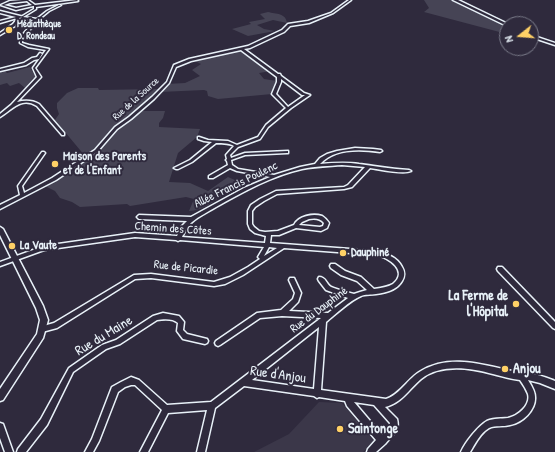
<!DOCTYPE html>
<meta charset="utf-8">
<style>
body{margin:0}
#map{position:relative;width:555px;height:452px;overflow:hidden;background:#2f2a3d;font-family:"Patrick Hand",sans-serif}
canvas{display:block}
.north{position:absolute;left:499px;top:16px;width:40px;height:40px;box-sizing:border-box;background:#2f2a3d;border:1px solid #797a88;border-radius:50%;rotate:253deg;font-size:11px;font-weight:700;line-height:16px;text-align:center;color:#e8f1f8}
.north::after{content:'';display:block;margin:auto;width:14px;height:18px;background:#ffd166;clip-path:polygon(50% 0,100% 100%,50% 72%,0 100%)}
</style>
<div id="map">
<canvas width="555" height="452"></canvas>
<div class="north">N</div>
</div>
<script>
const ctx = document.querySelector('canvas').getContext('2d');
ctx.lineJoin = 'round';
function paint(path, color) { ctx.fillStyle = color; ctx.fill(path, 'evenodd'); }
function trace(path, color, width, dash) { ctx.strokeStyle = color; ctx.lineWidth = width; ctx.lineCap = dash ? 'butt' : 'round'; ctx.setLineDash(dash || []); ctx.stroke(path); }
function write(font, color, halo, rows, align = 'center') {
  ctx.font = font + ' "Patrick Hand",sans-serif'; ctx.lineWidth = 4; ctx.setLineDash([]); ctx.textBaseline = 'middle'; ctx.strokeStyle = halo; ctx.fillStyle = color; for (const [text, x, y, turn = 0] of rows) {
    ctx.save(); ctx.translate(x, y); ctx.rotate((+turn || 0) * Math.PI / 180); ctx.textAlign = isNaN(turn) ? turn : align; if (halo) ctx.strokeText(text, 0, 0); ctx.fillText(text, 0, 0); ctx.restore();
  }
}
const built = new Path2D(`
 M319 402 342 403 374 441 363 452H254L289 434Z`);
const green = new Path2D(`
 M424 0H452L456 2 507 26V34L424 12 429 8Z
 M268 12C276 14 286 13 287 23L273 20 257 25 264 29 275 31 248 36 232 29 251 24 249 22 265 19 260 14Z
 M241 50 271 71 259 73 264 79 277 81 272 94 218 99 208 96 207 91 204 90 160 92 167 84 185 83 200 76 192 70 201 64 193 60Z
 M30 67 36 78H33L25 88 19 83 10 86 7 83 0 85V72L5 71 7 73Z
 M78 88H98L99 90 159 89 152 98 132 116 115 127 95 152 85 156 55 120 59 114 57 108V103L67 93Z
 M149 103 143 111H165L163 118 159 123V127L200 129 197 137 178 153 169 182 190 183 208 191 228 177 237 181 227 190 225 194C214 201 202 211 189 211L194 199 186 197 130 206 127 204 80 207 72 202 60 198 55 191 45 186 93 156 105 144 114 132 124 122 133 118Z`);
const minor = new Path2D(`
 M22 0H28L35 5 77 0 78 1 36 7V9L23 17 37 19 47 11 59 5H61L49 11 38 20 22 39V43L29 45 49 49 35 68 41 77 17 102C25 100 32 100 39 104L64 133V135H62L37 106C21 96 12 110 0 117V114L11 105 37 77 33 68 46 50 28 47 20 43V38L35 20 23 19 21 17 34 9V6H33L16 10 1 5 10 1ZM27 1 32 5 16 8 4 5 10 3Z
 M349 0H351L333 13 309 23 290 26 284 32 250 48 244 49 278 74H280L281 76 304 93 310 95 291 108 268 127 260 139 238 147 230 155 231 158 245 153 288 151V153H287L245 155 231 160 232 165 238 169 274 175 300 167 315 164 320 158 327 154 337 151 355 148 373 149 381 150 382 151 380 152C361 149 334 148 320 164 333 163 346 162 359 164 375 166 392 169 409 170L411 171C403 175 379 169 370 168L352 187 344 189 277 194 264 201 255 207 252 211V224L254 227 259 231 265 232 278 231 294 225C298 216 313 213 322 216 325 218 327 220 329 223L327 228 321 231 296 228 279 235H271L270 243 377 251C387 254 397 257 402 267 405 272 405 276 402 281 397 290 385 293 376 294 371 295 365 294 361 296 349 301 336 314 326 322L321 390 386 399C401 394 408 378 421 371 452 353 485 366 517 372 522 373 527 373 532 374 540 375 547 378 555 381V389L540 383 528 380C531 385 535 391 535 397 536 410 522 423 510 425 503 427 496 425 489 428 480 433 475 444 470 452H461C465 443 478 426 487 421 494 418 501 419 508 418 518 416 531 405 528 394 526 389 523 384 520 380 511 379 502 376 493 374 471 368 441 363 421 379 409 389 402 403 385 407L397 419C398 423 398 426 397 430L385 444 376 452H367L368 449 376 440 347 406 345 401 319 397 317 398 314 396 244 386 215 408 205 452H197L207 410 168 413 148 452H140L162 410 135 385H131L125 387 118 392 99 441 93 452H85L92 439 112 387 121 382 131 377 139 380 167 405 211 402 321 318 282 316 260 318 220 345 218 346 216 345 215 343 216 341 257 313 281 310 293 299 295 293 289 280 290 278H294L301 293 298 302 289 311 328 313 348 298 326 290 319 281 318 279 319 277C326 277 326 284 331 287 338 290 347 292 354 294L360 292 367 290 357 281 341 275 331 268 330 266 331 264H335L345 271 361 277 374 289C381 288 388 287 393 284 409 271 389 258 377 255L284 248 243 275 225 284 214 286 151 278 135 279 57 328 42 332 40 331 39 329 40 327 54 323 134 275 151 274 214 282 230 277 248 267 260 259 258 257 264 247 180 240 178 241 176 240 135 237 44 250 0 266V262L44 246 135 233 177 236 182 226 187 221 139 219 137 217 139 215 191 217 244 188 270 177 237 171 230 168 213 178H209V176L228 165 227 161 226 160 227 159 226 155 234 146C229 143 223 143 216 143L192 162 178 169H176L174 168 190 160 212 142 204 141 198 139V137H199L208 140 228 141 237 145 258 137 266 125 286 108 272 94 277 82V77L241 50 191 61 176 67 169 83 154 99 131 119 117 129 97 152 56 180 0 209V205L20 195 18 186 42 152H44L45 153 22 186 24 193 52 178 95 150 115 127 129 117 152 97 167 82 174 65 189 59 248 46 282 30 288 24 308 21 331 13ZM281 79 302 95H305L288 107 276 94 281 82ZM342 165 365 167 348 185 344 187 276 191 260 199 251 205 248 211V224L250 229 255 233 266 236 265 243 182 237C185 231 187 226 192 222 199 216 208 212 216 207 243 192 271 176 302 169 316 166 329 166 342 165ZM309 219C315 218 320 218 324 223L323 226 320 227 299 225 302 222ZM269 247 277 248 264 256ZM319 327 314 389 252 380ZM354 402 374 405 390 423V426L382 435Z
 M16 17 17 18 0 23V21Z
 M40 53 42 54 39 59 34 60 26 65 0 71V69L24 63 32 58 37 57Z
 M498 267H502L555 322V329L553 328 498 271 497 269Z
 M163 313 179 316 184 322 183 330 187 334 207 339 208 341 207 343 205 344 183 339 177 331 178 323C173 318 163 319 157 320L120 344 106 349 73 372 47 425 26 452H17L18 449 41 419 69 368 102 345 116 340 153 316Z
 M0 423 3 424 13 452H5L0 438Z`);
const tertiary = new Path2D(`
 M0 11 24 17 19 18 15 26 0 35V33L13 24 17 19H15L16 17 0 13Z
 M0 227 3 229 43 306 48 320 43 338 3 400 0 401V389L37 334 40 320 36 308 0 235Z`);
const primary = new Path2D(`
 M453 0H458L508 24 507 26Z
 M531 35 555 43V45L531 37Z`);
const markers = [
 [9,30,4,"#ffd166"],
 [55,164,4,"#ffd166"],
 [12,246,4,"#ffd166"],
 [343,253,4,"#ffd166"],
 [516,304,4,"#ffd166"],
 [505,369,4,"#ffd166"],
 [340,429,4,"#ffd166"]
];
const farPoinames = [
 ["Médiathèque",17,24],
 ["D. Rondeau",17,36]
];
const farStreetnames = [
 ["Rue de la Source",136,99,-42]
];
const poiNames = [
 ["Maison des Parents",63,157],
 ["et de l'Enfant",63,171],
 ["La Vaute",20,246],
 ["Dauphiné",351,253]
];
const streetNames = [
 ["Allée Francis Poulenc",236,185,-26],
 ["Chemin des Côtes",173,229,4],
 ["Rue de Picardie",186,268,6],
 ["Rue du Dauphiné",319,310,-37]
];
const nearPoinames = [
 ["La Ferme de",508,296,"right"],
 ["l'Hôpital",508,312,"right"],
 ["Anjou",513,369],
 ["Saintonge",348,429]
];
const nearStreetnames = [
 ["Rue du Maine",104,336,-31],
 ["Rue d'Anjou",278,375,8]
];
paint(built, '#3b3749');
paint(green, '#464455');
trace(minor, '#e8f1f8', 3);
trace(tertiary, '#e8f1f8', 3);
trace(primary, '#e8f1f8', 3);
paint(minor, '#2f2a3d');
paint(tertiary, '#2f2a3d');
paint(primary, '#2f2a3d');
for (const [x, y, r, color] of markers) { const dot = new Path2D(); dot.arc(x, y, r, 0, 2 * Math.PI); ctx.fillStyle = color; ctx.fill(dot); trace(dot, '#2f2a3d', 1.5); }
write('bold 10px', '#e8f1f8', '#2f2a3d', farPoinames, 'left');
write('10px', '#e8f1f8', '#2f2a3d', farStreetnames);
write('bold 12px', '#e8f1f8', '#2f2a3d', poiNames, 'left');
write('12px', '#e8f1f8', '#2f2a3d', streetNames);
write('bold 14px', '#e8f1f8', '#2f2a3d', nearPoinames, 'left');
write('14px', '#e8f1f8', '#2f2a3d', nearStreetnames);
</script>
